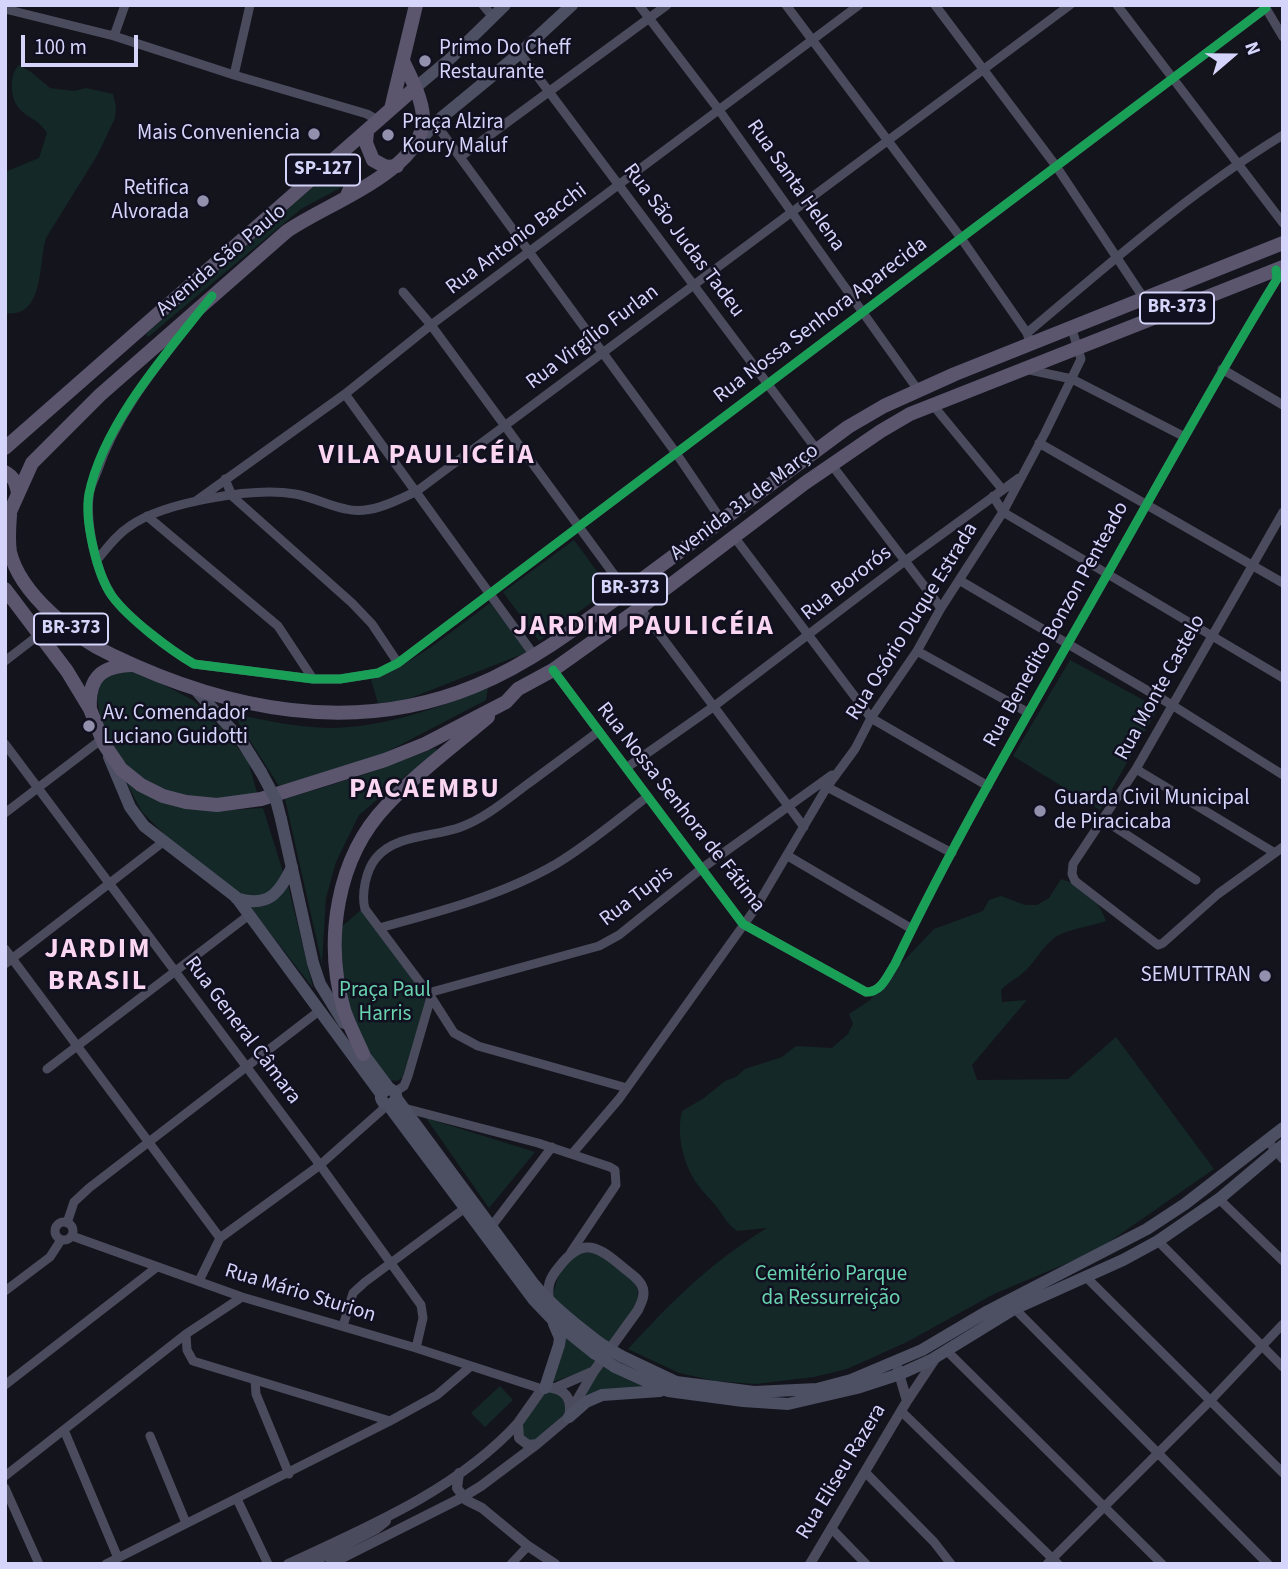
<!DOCTYPE html>
<meta charset="utf-8">
<style>
body{margin:0}
#map{position:relative;width:1288px;height:1569px;overflow:hidden;background:#14141d;font-family:"Source Sans 3",sans-serif}
canvas{display:block}
.frame{position:absolute;inset:0;border:7px solid #d5d5fb;pointer-events:none}
.north{position:absolute;left:1197px;top:21px;width:70px;height:70px;-webkit-text-stroke:5px #111021;paint-order:stroke;rotate:70deg;font-size:19px;font-weight:700;line-height:28px;text-align:center;color:#d5d5fb}
.north::after{content:'';display:block;margin:auto;width:24px;height:32px;background:#d5d5fb;clip-path:polygon(50% 0,100% 100%,50% 72%,0 100%)}
.scale{position:absolute;left:21px;top:35px;width:117px;height:32px;box-sizing:border-box;border:4px solid #d5d5fb;border-top:0;padding-left:9px;font-size:21px;line-height:24px;white-space:nowrap;color:#d5d5fb;-webkit-text-stroke:5px #111021;paint-order:stroke}
</style>
<div id="map">
<canvas width="1288" height="1569"></canvas>
<div class="frame"></div>
<div class="north">N</div>
<div class="scale">100 m</div>
</div>
<script>
const ctx = document.querySelector('canvas').getContext('2d');
ctx.lineJoin = 'round';
function paint(path, color) { ctx.fillStyle = color; ctx.fill(path, 'evenodd'); }
function trace(path, color, width, dash) { ctx.strokeStyle = color; ctx.lineWidth = width; ctx.lineCap = dash ? 'butt' : 'round'; ctx.setLineDash(dash || []); ctx.stroke(path); }
function write(font, color, halo, rows, align = 'center') {
  ctx.font = font + ' "Source Sans 3",sans-serif'; ctx.lineWidth = 5; ctx.setLineDash([]); ctx.textBaseline = 'middle'; ctx.strokeStyle = halo; ctx.fillStyle = color; for (const [text, x, y, turn = 0] of rows) {
    ctx.save(); ctx.translate(x, y); ctx.rotate((+turn || 0) * Math.PI / 180); ctx.textAlign = isNaN(turn) ? turn : align; if (halo) ctx.strokeText(text, 0, 0); ctx.fillText(text, 0, 0); ctx.restore();
  }
}
const green = new Path2D(`
 M19 65 31 72 50 88 74 91 86 88 113 94 116 106 115 118 98 154 46 238C38 263 45 319 5 313V172L39 158 47 133C38 118 26 118 18 107 10 96 9 75 19 65Z
 M339 164 345 168 349 176 344 186 301 209 148 337 146 334Z
 M574 540 610 589 539 641 503 592Z
 M490 603 528 652 403 701 378 703 371 680C415 663 452 631 490 603Z
 M1070 660 1158 708 1100 810 1013 756Z
 M115 669 137 671 193 700 227 734 248 761 258 796C233 798 209 802 184 797 142 788 105 753 99 710 98 701 95 692 100 684 103 679 111 674 115 669Z
 M488 688 486 700 381 755 279 786 233 714C264 720 296 727 328 728 384 728 437 708 488 688Z
 M435 748 437 750 434 756 404 777 359 815 336 862 326 898 322 964 285 799 363 775Z
 M125 780 215 811 263 808 283 872 282 881C265 895 262 900 240 893L174 844 142 812Z
 M1061 879C1082 885 1099 900 1106 921 1092 926 1063 930 1053 939 1042 948 1036 960 1027 969 1019 978 1009 981 1001 990L1002 1002 1027 1000 972 1065 977 1080 1068 1079 1116 1037 1214 1169 1096 1251 994 1294 907 1342 847 1369 814 1377 756 1384 715 1381 679 1373 628 1349C673 1300 710 1263 767 1228L737 1231C728 1224 725 1219 719 1210 713 1201 704 1194 698 1185 683 1165 676 1134 682 1111L704 1098 725 1081 736 1077 745 1069 782 1057 796 1046 832 1048 848 1034 853 1024 849 1014 870 1000 889 976 934 929 983 911 989 900 1001 896 1025 905H1037L1049 898Z
 M288 885 313 988 249 906Z
 M361 910 426 997 406 1075 397 1081 386 1080C362 1046 343 1009 339 967 337 955 339 941 340 928Z
 M426 1118 535 1152 489 1208Z
 M580 1253H599L635 1283 638 1291 637 1304 608 1344 553 1300C555 1277 562 1267 580 1253Z
 M562 1332 598 1360 590 1369 550 1383Z
 M604 1363 648 1387 578 1406Z
 M500 1386 513 1400 485 1427 471 1413Z
 M546 1391 554 1392 565 1400 566 1413 537 1439 530 1442 523 1438V1422Z`);
const minor = new Path2D(`
 M483 5 493 17
 M639 5 719 110 918 390
 M786 5 961 238 1027 333 1030 342
 M935 5 1056 166 1143 297
 M1117 5 1283 223
 M1264 5 1283 37
 M5 9 114 36 234 75 367 114 379 121
 M114 36 125 5
 M520 53 817 450
 M234 75 250 5
 M435 123 676 453 722 521
 M460 157 667 5
 M403 292 431 325 626 591
 M191 322C154 369 116 415 97 472 94 480 89 489 89 497 86 525 96 572 112 596 127 617 171 651 194 664L313 679H340L378 673 398 663 1266 8
 M1027 333C1109 264 1191 191 1283 135
 M1025 369 1072 379 1183 436
 M1222 369 1283 405
 M345 394 534 655
 M932 404 1002 489
 M1039 443 1283 583
 M831 464 941 608
 M225 479 232 496 352 603 372 624 398 663
 M993 496 1003 512 1283 678
 M196 501 345 394 431 325 859 5
 M1283 512 1136 769 1073 864 1072 874 1075 881 1158 945 1163 943 1218 894 1283 847
 M147 516 278 626 313 679
 M735 538 871 718 988 786
 M97 560C107 548 116 535 130 526 164 502 254 487 295 494 313 497 329 506 346 509 370 515 396 501 417 491L1070 5
 M959 580 1172 705 1283 775
 M640 608 804 827
 M917 651 1027 712
 M5 661 40 634
 M553 670 743 924 866 992C882 992 887 976 895 964 959 830 1035 702 1108 573 1164 474 1218 375 1277 279L1276 270
 M599 731C574 750 549 768 525 786 505 801 485 818 461 827 435 837 396 834 376 858 366 870 361 894 365 909L431 997 454 1033 478 1046 627 1088
 M5 744 320 1165 421 1305 423 1318 416 1348
 M626 768 713 707 905 561 1019 478
 M1136 769 1275 853
 M827 787 952 853
 M5 813 102 739
 M1104 820 1196 880
 M788 856 912 929
 M379 928C439 912 503 895 556 864 588 845 618 819 647 797
 M5 949 220 1238
 M5 964 163 842
 M428 993 599 946 619 935 701 869 832 775
 M47 1069 249 915
 M395 1092 404 1086 408 1076 431 997
 M404 1108 538 1143 610 1167 615 1170 616 1185 571 1252
 M1267 1140 1283 1159
 M572 1154 619 1099 755 909 827 787 855 749 871 718 917 651 941 608 1003 512 1045 433 1081 359 1071 326
 M1219 1199 1283 1261
 M55 1231a9 9 0 1 1 18 0a9 9 0 1 1-18 0Z
 M67 1223 74 1202 89 1188 319 1011
 M491 1227 552 1147
 M72 1236 242 1297 416 1348 542 1389
 M1158 1241 1283 1367
 M1085 1276 1283 1473
 M199 1281 220 1238 320 1165 382 1110 385 1104
 M5 1291 50 1257 61 1240
 M1013 1307 1268 1564
 M343 1326 353 1293 365 1282 465 1208
 M186 1334 187 1350 193 1361 390 1421
 M946 1350 1162 1564
 M255 1380 256 1394 289 1474
 M5 1385 157 1267
 M901 1411 1058 1564
 M64 1430 118 1558
 M150 1436 186 1523
 M865 1472 934 1542 951 1564
 M5 1476 186 1334 242 1297
 M5 1488 39 1564
 M237 1499 268 1564
 M831 1528 866 1564
 M106 1564 390 1421 437 1395 471 1366
 M511 1564 528 1546
 M1047 1564 1211 1400 1283 1324`);
const tertiary = new Path2D(`
 M549 1301C547 1286 549 1279 559 1267 583 1235 599 1247 625 1269 631 1274 641 1280 643 1289 645 1297 641 1303 638 1310L594 1371 570 1412
 M896 1363 907 1401
 M547 1387C565 1389 573 1398 569 1417L537 1444 528 1445 519 1438 518 1423 542 1389Z
 M555 1388 594 1371
 M459 1473 457 1488 466 1500 482 1508 528 1546 555 1564
 M288 1564C368 1527 458 1489 518 1423
 M309 1564 376 1529 386 1521
 M330 1564 463 1497 481 1486 537 1444
 M810 1564 907 1401 937 1356`);
const secondary = new Path2D(`
 M415 88 452 57 505 5
 M418 144 435 123 520 53 572 5
 M194 688 241 740 261 772
 M109 757 130 807 144 826 236 897 381 1094
 M281 819 313 963 320 984 344 1023
 M236 898C268 908 279 894 292 867
 M359 1048 389 1088
 M397 1099 390 1105C384 1105 380 1100 381 1094L389 1088 395 1092 397 1099 533 1283C553 1307 576 1325 601 1344
 M388 1105 533 1299 553 1320 594 1353
 M621 1356 676 1382 754 1392 817 1389 851 1380 922 1350 988 1311 1147 1229 1185 1204 1283 1128
 M615 1367 668 1391 743 1401 788 1404 857 1388 900 1374 931 1360 1014 1309 1123 1260 1158 1241 1219 1199 1283 1145
 M545 1388 559 1345 560 1338 554 1324
 M569 1417 586 1402 602 1395 660 1391`);
const primary = new Path2D(`
 M391 109 416 5
 M367 132 366 143 373 160 386 167 397 166
 M341 155C358 166 354 179 347 196
 M5 448 415 88
 M5 472C14 477 16 483 18 493
 M10 515C9 528 8 540 10 552 20 594 75 638 112 655 226 710 354 736 475 686 536 661 591 617 644 578 712 528 780 477 848 427L884 406 955 374 1283 243
 M5 523 32 463 100 395 286 232C323 205 426 170 423 117 422 98 411 78 403 61
 M5 589 67 671 90 709 104 744 121 769 141 785 163 796 186 802 217 805 261 799 385 760 425 744 506 702 518 689 553 670 640 608 805 483 881 431 910 414 1283 267
 M90 709C88 677 102 666 132 665
 M363 1054C357 1040 349 1025 344 1010 324 941 336 858 387 805 417 773 454 746 488 717`);
const secondaryBridge = new Path2D(`
 M261 772 276 800 281 819
 M601 1344 621 1356
 M594 1353 615 1367`);
const cycleway = new Path2D(`
 M212 296C168 351 103 424 89 494 84 520 97 575 112 596 129 619 170 650 194 664L313 679H340L378 673 398 663 1266 8
 M553 670 743 924 866 992C882 992 887 976 895 964 959 830 1035 702 1108 573 1164 474 1218 375 1277 279L1276 270`);
const markers = [
 [425,61,7,"#9191ad"],
 [314,134,7,"#9191ad"],
 [388,135,7,"#9191ad"],
 [203,201,7,"#9191ad"],
 [89,726,7,"#9191ad"],
 [1040,811,7,"#9191ad"],
 [1265,976,7,"#9191ad"]
];
const shields = [
 [323,170,74],
 [1177,308,74],
 [630,589,74],
 [71,629,74]
];
const shieldNames = [
 ["SP-127",323,170],
 ["BR-373",1177,308],
 ["BR-373",630,589],
 ["BR-373",71,629]
];
const poiNames = [
 ["Primo Do Cheff",439,49],
 ["Restaurante",439,73],
 ["Praça Alzira",402,123],
 ["Koury Maluf",402,147],
 ["Mais Conveniencia",300,134,"right"],
 ["Retifica",189,189,"right"],
 ["Alvorada",189,213,"right"],
 ["Av. Comendador",103,714],
 ["Luciano Guidotti",103,738],
 ["Guarda Civil Municipal",1054,799],
 ["de Piracicaba",1054,823],
 ["SEMUTTRAN",1251,976,"right"]
];
const streetNames = [
 ["Rua Santa Helena",795,186,55],
 ["Rua Antonio Bacchi",517,240,-37],
 ["Rua São Judas Tadeu",683,241,53],
 ["Avenida São Paulo",222,261,-40],
 ["Rua Nossa Senhora Aparecida",821,321,-37],
 ["Rua Virgílio Furlan",593,338,-37],
 ["Avenida 31 de Março",745,503,-37],
 ["Rua Bororós",847,584,-38],
 ["Rua Osório Duque Estrada",913,622,-58],
 ["Rua Benedito Bonzon Penteado",1057,625,-61],
 ["Rua Monte Castelo",1161,688,-61],
 ["Rua Nossa Senhora de Fátima",680,808,52],
 ["Rua Tupis",637,897,-37],
 ["Rua General Câmara",242,1031,53],
 ["Rua Mário Sturion",300,1294,17],
 ["Rua Eliseu Razera",842,1472,-59]
];
const parkNames = [
 ["Praça Paul",385,991],
 ["Harris",385,1015],
 ["Cemitério Parque",831,1275],
 ["da Ressurreição",831,1299]
];
const districtNames = [
 ["VILA PAULICÉIA",427,457],
 ["JARDIM PAULICÉIA",644,628],
 ["PACAEMBU",425,791],
 ["JARDIM",98,951],
 ["BRASIL",98,983]
];
paint(green, '#142827');
trace(minor, '#4a4b5d', 9);
trace(tertiary, '#4a4b5d', 10);
trace(secondary, '#4d4f63', 12);
trace(primary, '#5b556e', 14);
trace(secondaryBridge, '#4d4f63', 12);
trace(cycleway, '#1a9f57', 9);
for (const [x, y, r, color] of markers) { const dot = new Path2D(); dot.arc(x, y, r, 0, 2 * Math.PI); ctx.fillStyle = color; ctx.fill(dot); trace(dot, '#111021', 2.5); }
for (const [x, y, w] of shields) { const box = new Path2D(); box.roundRect(x - w / 2, y - 15.5, w, 31, 5); ctx.fillStyle = '#111021'; ctx.fill(box); trace(box, '#d5d5fb', 2); }
write('bold 19px', '#d5d5fb', null, shieldNames);
write('21px', '#d5d5fb', '#111021', poiNames, 'left');
write('21px', '#d5d5fb', '#111021', streetNames);
write('21px', '#68d3ae', '#111021', parkNames);
ctx.letterSpacing = '2px';
write('bold 28px', '#fbd6f1', '#111021', districtNames);
ctx.letterSpacing = '0px';
</script>
